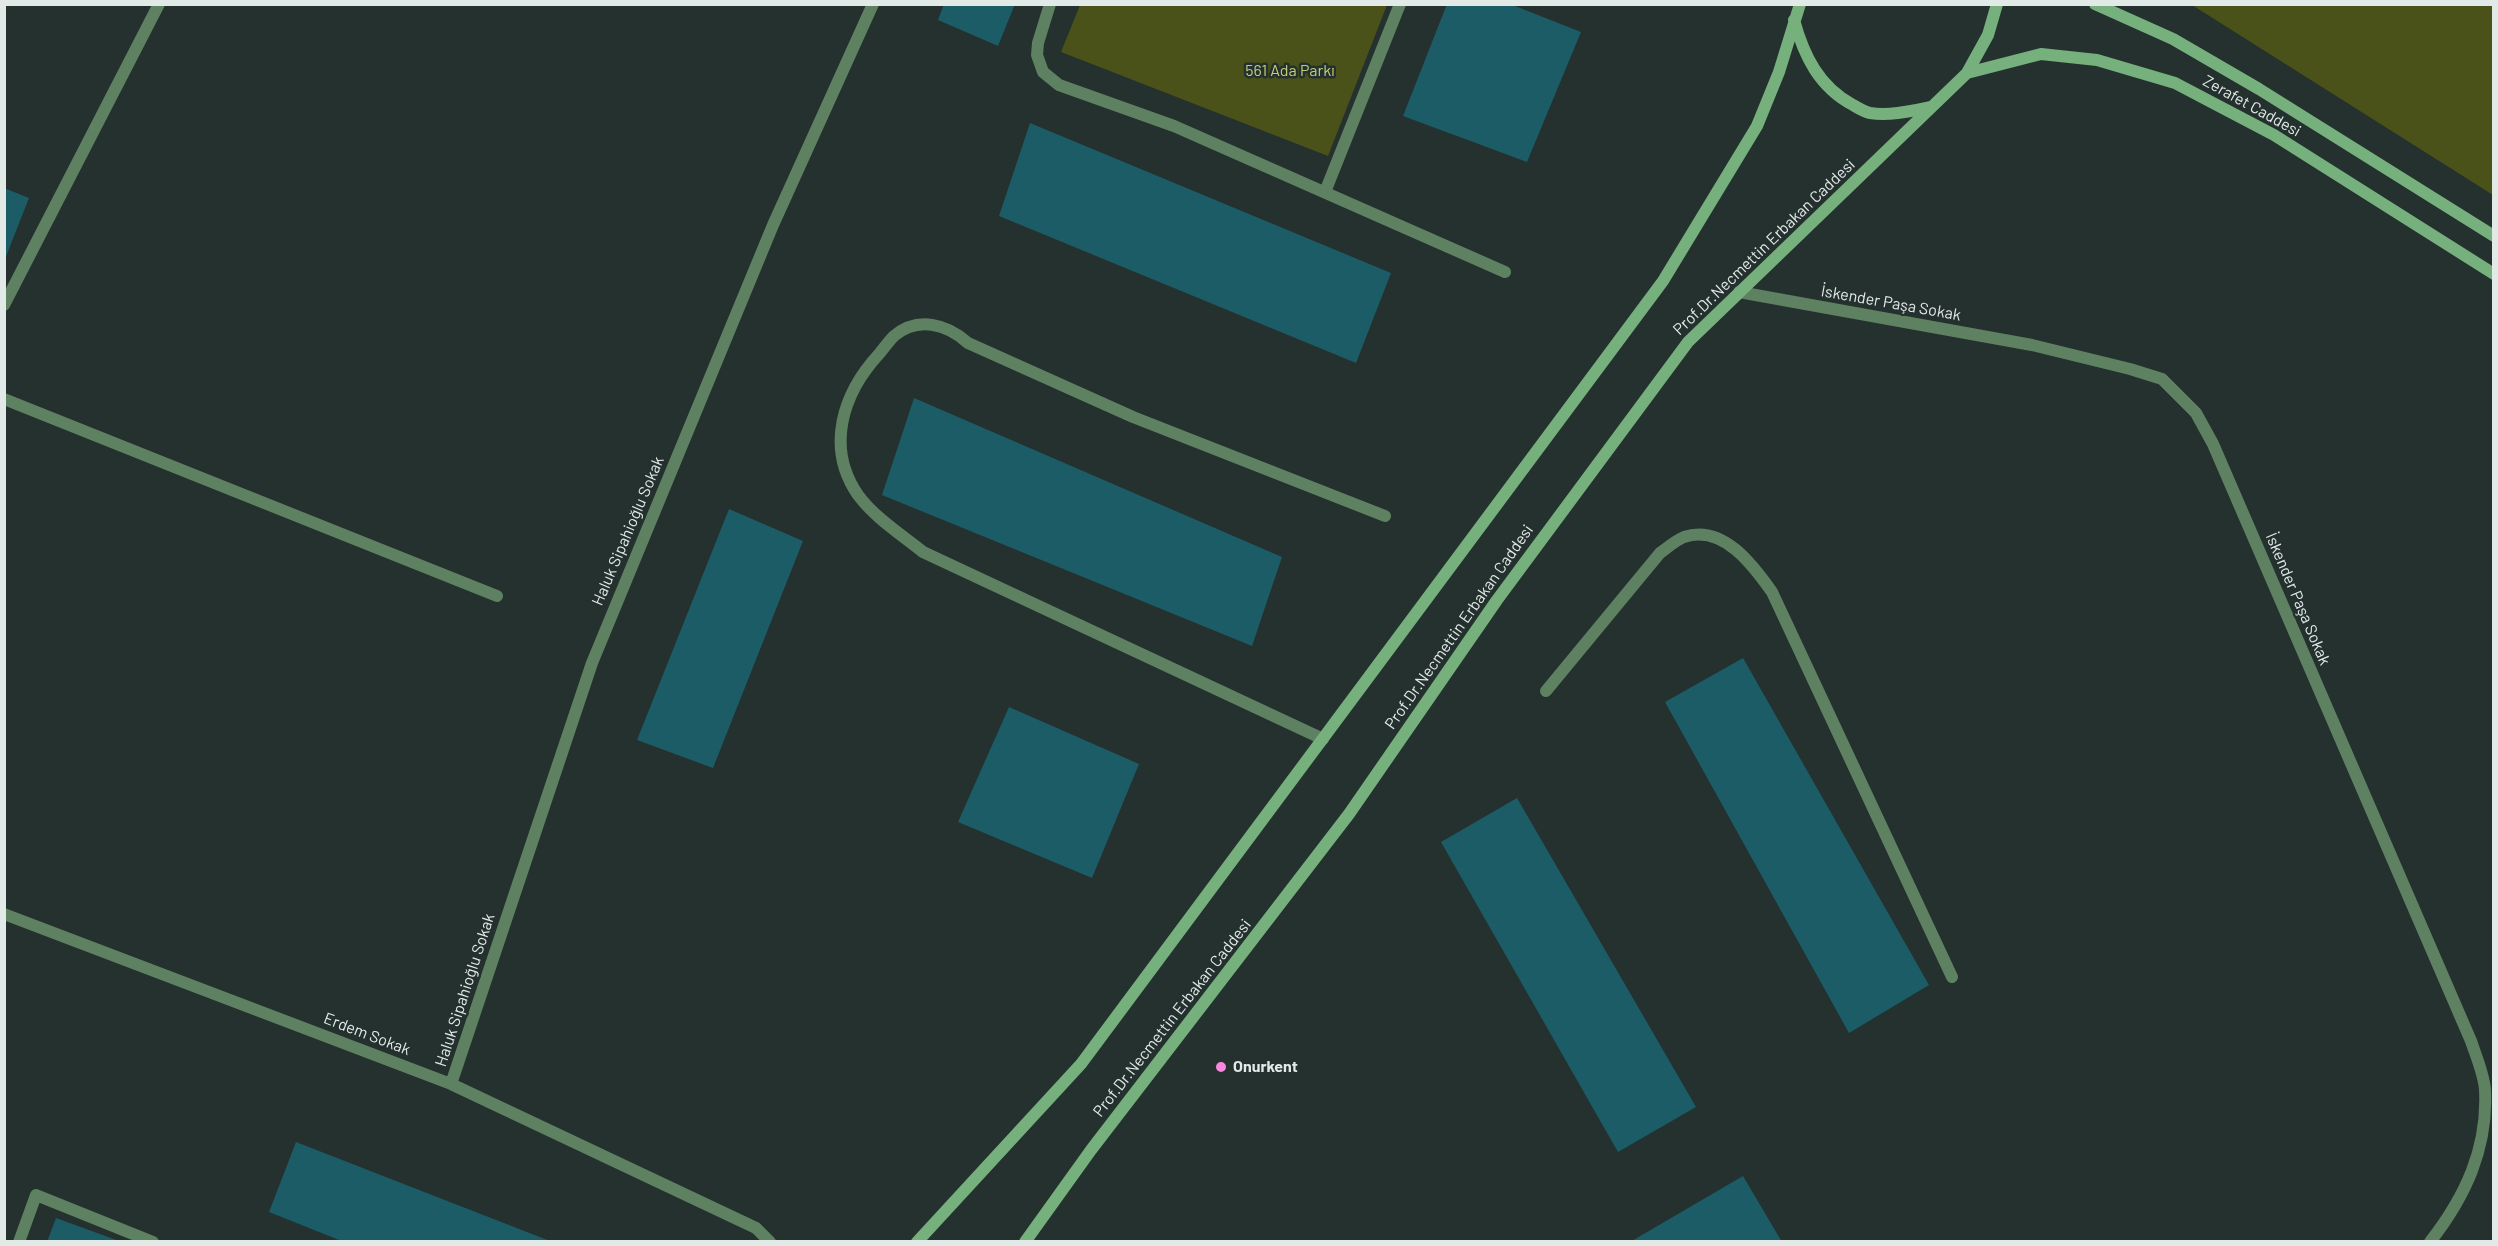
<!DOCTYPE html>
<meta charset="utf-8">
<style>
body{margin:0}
#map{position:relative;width:2498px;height:1246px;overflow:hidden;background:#24312e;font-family:Barlow,sans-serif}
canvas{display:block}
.frame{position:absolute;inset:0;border:6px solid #e2eae8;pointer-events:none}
</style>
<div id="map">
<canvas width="2498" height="1246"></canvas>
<div class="frame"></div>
</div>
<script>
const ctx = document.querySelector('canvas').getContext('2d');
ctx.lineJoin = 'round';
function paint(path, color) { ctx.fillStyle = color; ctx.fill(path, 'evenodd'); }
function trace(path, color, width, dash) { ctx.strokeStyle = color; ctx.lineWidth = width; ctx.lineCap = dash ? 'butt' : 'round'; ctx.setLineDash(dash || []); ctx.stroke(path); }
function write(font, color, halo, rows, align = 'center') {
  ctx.font = font + ' Barlow,sans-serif'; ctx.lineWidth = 5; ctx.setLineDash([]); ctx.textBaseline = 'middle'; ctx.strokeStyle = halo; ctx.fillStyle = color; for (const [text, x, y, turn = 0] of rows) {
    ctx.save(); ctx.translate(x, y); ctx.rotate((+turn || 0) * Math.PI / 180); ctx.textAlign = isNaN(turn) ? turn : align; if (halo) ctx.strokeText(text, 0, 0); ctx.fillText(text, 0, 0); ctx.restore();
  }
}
const green = new Path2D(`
 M1080 5V4L1387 5 1328 156 1061 52Z
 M2192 5H2493V195Z`);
const building = new Path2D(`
 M944 4H1015L998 46 938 20Z
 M1447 4H1510L1581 32 1527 162 1403 116Z
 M1030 123 1391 273 1356 363 999 216Z
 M4 188 29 198 5 259H4Z
 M914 398 1282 557 1252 646 882 495Z
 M729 509 803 541 713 768 637 740Z
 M1743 658 1929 985 1849 1033 1665 702Z
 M1009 707 1139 764 1092 878 958 822Z
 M1517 798 1696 1107 1618 1152 1441 842Z
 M296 1142 550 1241V1242H344L269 1212Z
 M1743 1176 1782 1242H1630Z
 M56 1218 119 1241V1242H47Z`);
const lane = new Path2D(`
 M1050 4 1038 43 1037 55 1043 72 1059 85 1174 126 1505 272
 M1325 192 1400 4
 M4 305 159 4
 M4 399 497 596
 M1546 691 1660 553C1667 548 1676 540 1684 537 1723 524 1753 565 1772 592L1952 977
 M1323 739 923 552C902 535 875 518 858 495 825 447 843 393 879 354 884 348 889 341 894 336 918 316 947 324 968 343L1133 417 1385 516
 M19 1242 36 1195 153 1242`);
const street = new Path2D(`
 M1739 292 2032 345 2130 369 2162 379 2196 413 2213 444 2471 1041C2476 1056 2484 1074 2485 1090 2488 1149 2465 1197 2430 1242
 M4 914 451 1084 756 1228 770 1242
 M451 1084 592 663 773 225 873 4`);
const secondary = new Path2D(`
 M2095 4 2173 39 2259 89 2494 236
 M1794 20C1804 56 1819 87 1853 105 1858 108 1865 112 1870 113 1890 116 1911 111 1931 107
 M1967 73 2041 54 2097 60 2175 83 2274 135 2494 274
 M917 1242 1081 1064 1663 281 1757 126 1779 72 1800 4
 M1025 1242 1091 1150 1349 814 1497 600 1688 342 1967 73 1988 35 1997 4`);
const markers = [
 [1221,1067,6,"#fd86e1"]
];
const parkNames = [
 ["561 Ada Parkı",1290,71]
];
const streetNames = [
 ["Zerafet Caddesi",2252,106,29],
 ["Prof.Dr.Necmettin Erbakan Caddesi",1764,247,-44],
 ["İskender Paşa Sokak",1891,303,10],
 ["Haluk Sipahioğlu Sokak",628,531,-67],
 ["İskender Paşa Sokak",2298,599,67],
 ["Prof.Dr.Necmettin Erbakan Caddesi",1459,627,-55],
 ["Haluk Sipahioğlu Sokak",465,990,-72],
 ["Prof.Dr.Necmettin Erbakan Caddesi",1172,1018,-52],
 ["Erdem Sokak",367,1034,21]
];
const poiNames = [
 ["Onurkent",1233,1067]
];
paint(green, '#4a5119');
paint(building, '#1c5c67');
trace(lane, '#5d8161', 12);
trace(street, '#5d8161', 12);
trace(secondary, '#76b07d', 12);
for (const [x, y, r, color] of markers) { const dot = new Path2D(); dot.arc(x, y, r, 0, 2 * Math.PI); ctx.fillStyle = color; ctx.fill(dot); trace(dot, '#24312e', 2); }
write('16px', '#c1ce77', '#24312e', parkNames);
write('16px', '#e2eae8', '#24312e', streetNames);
write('bold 16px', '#e2eae8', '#24312e', poiNames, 'left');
</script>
